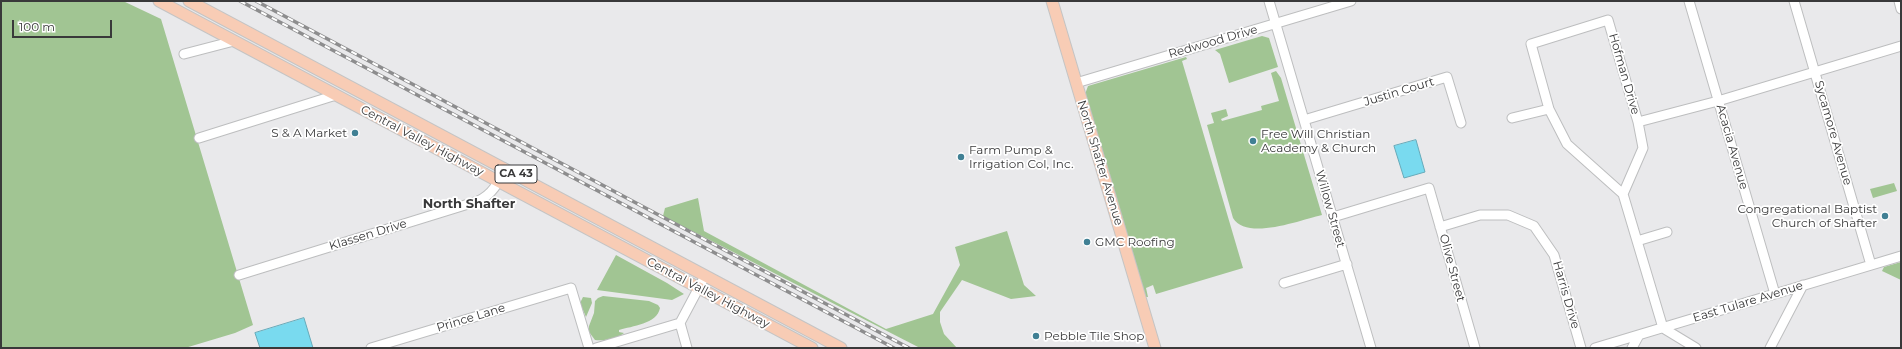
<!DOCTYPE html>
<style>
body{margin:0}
#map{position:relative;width:1902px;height:349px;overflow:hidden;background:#e9e9eb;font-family:Montserrat,sans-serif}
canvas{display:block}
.frame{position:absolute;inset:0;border:2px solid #39393a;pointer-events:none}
.scale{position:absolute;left:12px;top:20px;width:100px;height:18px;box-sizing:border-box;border:2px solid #39393a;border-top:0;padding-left:5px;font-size:12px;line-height:14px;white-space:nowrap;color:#39393a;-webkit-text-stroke:3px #fff;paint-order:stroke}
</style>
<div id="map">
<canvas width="1902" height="349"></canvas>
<div class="frame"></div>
<div class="scale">100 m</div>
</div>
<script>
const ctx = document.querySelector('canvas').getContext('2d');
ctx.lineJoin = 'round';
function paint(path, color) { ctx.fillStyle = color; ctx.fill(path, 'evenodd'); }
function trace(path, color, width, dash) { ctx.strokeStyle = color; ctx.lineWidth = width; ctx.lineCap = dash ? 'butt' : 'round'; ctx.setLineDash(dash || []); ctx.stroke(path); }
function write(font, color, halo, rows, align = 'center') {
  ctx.font = font + ' Montserrat,sans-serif'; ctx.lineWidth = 3.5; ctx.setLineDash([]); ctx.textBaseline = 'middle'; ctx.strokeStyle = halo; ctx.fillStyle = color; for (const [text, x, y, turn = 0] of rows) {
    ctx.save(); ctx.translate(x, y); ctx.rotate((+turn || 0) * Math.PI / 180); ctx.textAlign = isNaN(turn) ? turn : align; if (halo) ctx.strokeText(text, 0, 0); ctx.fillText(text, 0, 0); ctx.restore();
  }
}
const green = new Path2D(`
 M1 1H123L161 19 253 325 235 333 185 348H1Z
 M1262 36 1269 38 1278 67 1229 83 1220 54 1215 50Z
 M1186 57 1187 59 1182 61 1243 268 1156 294 1153 285 1146 288 1148 297H1144L1084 97 1088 86Z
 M1276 71 1281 78 1322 215C1300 220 1247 241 1233 218L1207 125 1214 123 1211 113 1226 109 1228 116 1221 119 1222 121 1262 110 1261 106 1279 101 1271 73Z
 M1894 183 1897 191 1873 198 1870 189Z
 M698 198 704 231 886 329 933 314 960 265 955 247 1007 231 1024 285 1036 296 1011 299 962 280 940 312V322L944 334 957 348H920L663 216 665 208Z
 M616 255 667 283 684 294 672 300 597 290Z
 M1901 262V280L1882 271 1884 267Z
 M603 296 649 301 658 305 660 308C657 324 632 326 619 330V332L624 333C617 339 604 341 595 340L589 332V326L594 313 595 301 598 298Z
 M583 297 591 298 592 303 586 317 580 303Z`);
const water = new Path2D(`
 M1416 140 1425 172 1404 178 1394 146Z
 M304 318 313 348H260L255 333Z`);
const minor = new Path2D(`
 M1269 1 1371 348
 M1689 1 1775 294
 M1794 1 1871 265
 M1899 1 1901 9
 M184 54 234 41
 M1076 83 1351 1
 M1512 118 1549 109
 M1304 120 1447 77 1461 123
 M1638 122 1718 101 1901 46
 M199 138 336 95
 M1623 194 1567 144 1549 109 1531 44 1608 20 1638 122 1643 148 1623 194 1663 328 1696 348
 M1333 217 1429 188 1475 348
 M1440 227 1480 215H1508L1534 226 1554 255 1581 348
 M1637 241 1667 232
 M239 275 478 201C493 194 498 183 505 168
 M1284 283 1347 264
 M680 323 687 348
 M371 348 571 288 589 348
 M596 348 680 323 705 276
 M1595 348 1901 256
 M1632 348 1639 335
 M1770 348 1803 285`);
const major = new Path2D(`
 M159 1 812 348
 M189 1 841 348
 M1052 1 1155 348`);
const rail = new Path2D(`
 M240 1 894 348
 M256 1 909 348`);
const markers = [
 [355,133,4,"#408094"],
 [1253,141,4,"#408094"],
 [961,157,4,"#408094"],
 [1885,216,4,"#408094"],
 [1087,242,4,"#408094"],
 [1036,336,4,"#408094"]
];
const shields = [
 [516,174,42]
];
const shieldNames = [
 ["CA 43",516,174]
];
const streetNames = [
 ["Redwood Drive",1213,42,-16],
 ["Hofman Drive",1624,74,74],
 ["Justin Court",1399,92,-17],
 ["Sycamore Avenue",1833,133,74],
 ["Central Valley Highway",422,141,28],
 ["Acacia Avenue",1732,147,74],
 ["North Shafter Avenue",1100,163,73],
 ["Willow Street",1330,209,74],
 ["Klassen Drive",368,235,-17],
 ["Olive Street",1452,268,75],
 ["Central Valley Highway",708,293,28],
 ["Harris Drive",1566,295,74],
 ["East Tulare Avenue",1748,302,-17],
 ["Prince Lane",471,318,-17]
];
const poiNames = [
 ["S & A Market",347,133,"right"],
 ["Free Will Christian",1261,134],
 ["Academy & Church",1261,148],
 ["Farm Pump &",969,150],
 ["Irrigation Col, Inc.",969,164],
 ["Congregational Baptist",1877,209,"right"],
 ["Church of Shafter",1877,223,"right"],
 ["GMC Roofing",1095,242],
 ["Pebble Tile Shop",1044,336]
];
const neighbourhoodNames = [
 ["North Shafter",469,204]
];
paint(green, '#a1c593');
paint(water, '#79daef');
trace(water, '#66aab9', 1);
trace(minor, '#bdbebf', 11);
trace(major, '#c4c4c4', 13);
trace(minor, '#fff', 9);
trace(major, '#f8ccb5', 11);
trace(rail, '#8d8d8e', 3.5);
trace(rail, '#fff', 2, [6]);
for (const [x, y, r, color] of markers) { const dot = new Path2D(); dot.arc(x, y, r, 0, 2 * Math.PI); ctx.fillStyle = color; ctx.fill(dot); trace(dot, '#fff', 1.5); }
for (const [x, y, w] of shields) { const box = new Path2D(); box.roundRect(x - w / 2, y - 9, w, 18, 3); ctx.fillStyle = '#fff'; ctx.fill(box); trace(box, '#39393a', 1); }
write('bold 11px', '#39393a', null, shieldNames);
write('12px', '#39393a', '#fff', streetNames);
write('12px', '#39393a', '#fff', poiNames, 'left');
write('bold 13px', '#39393a', '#fff', neighbourhoodNames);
</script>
